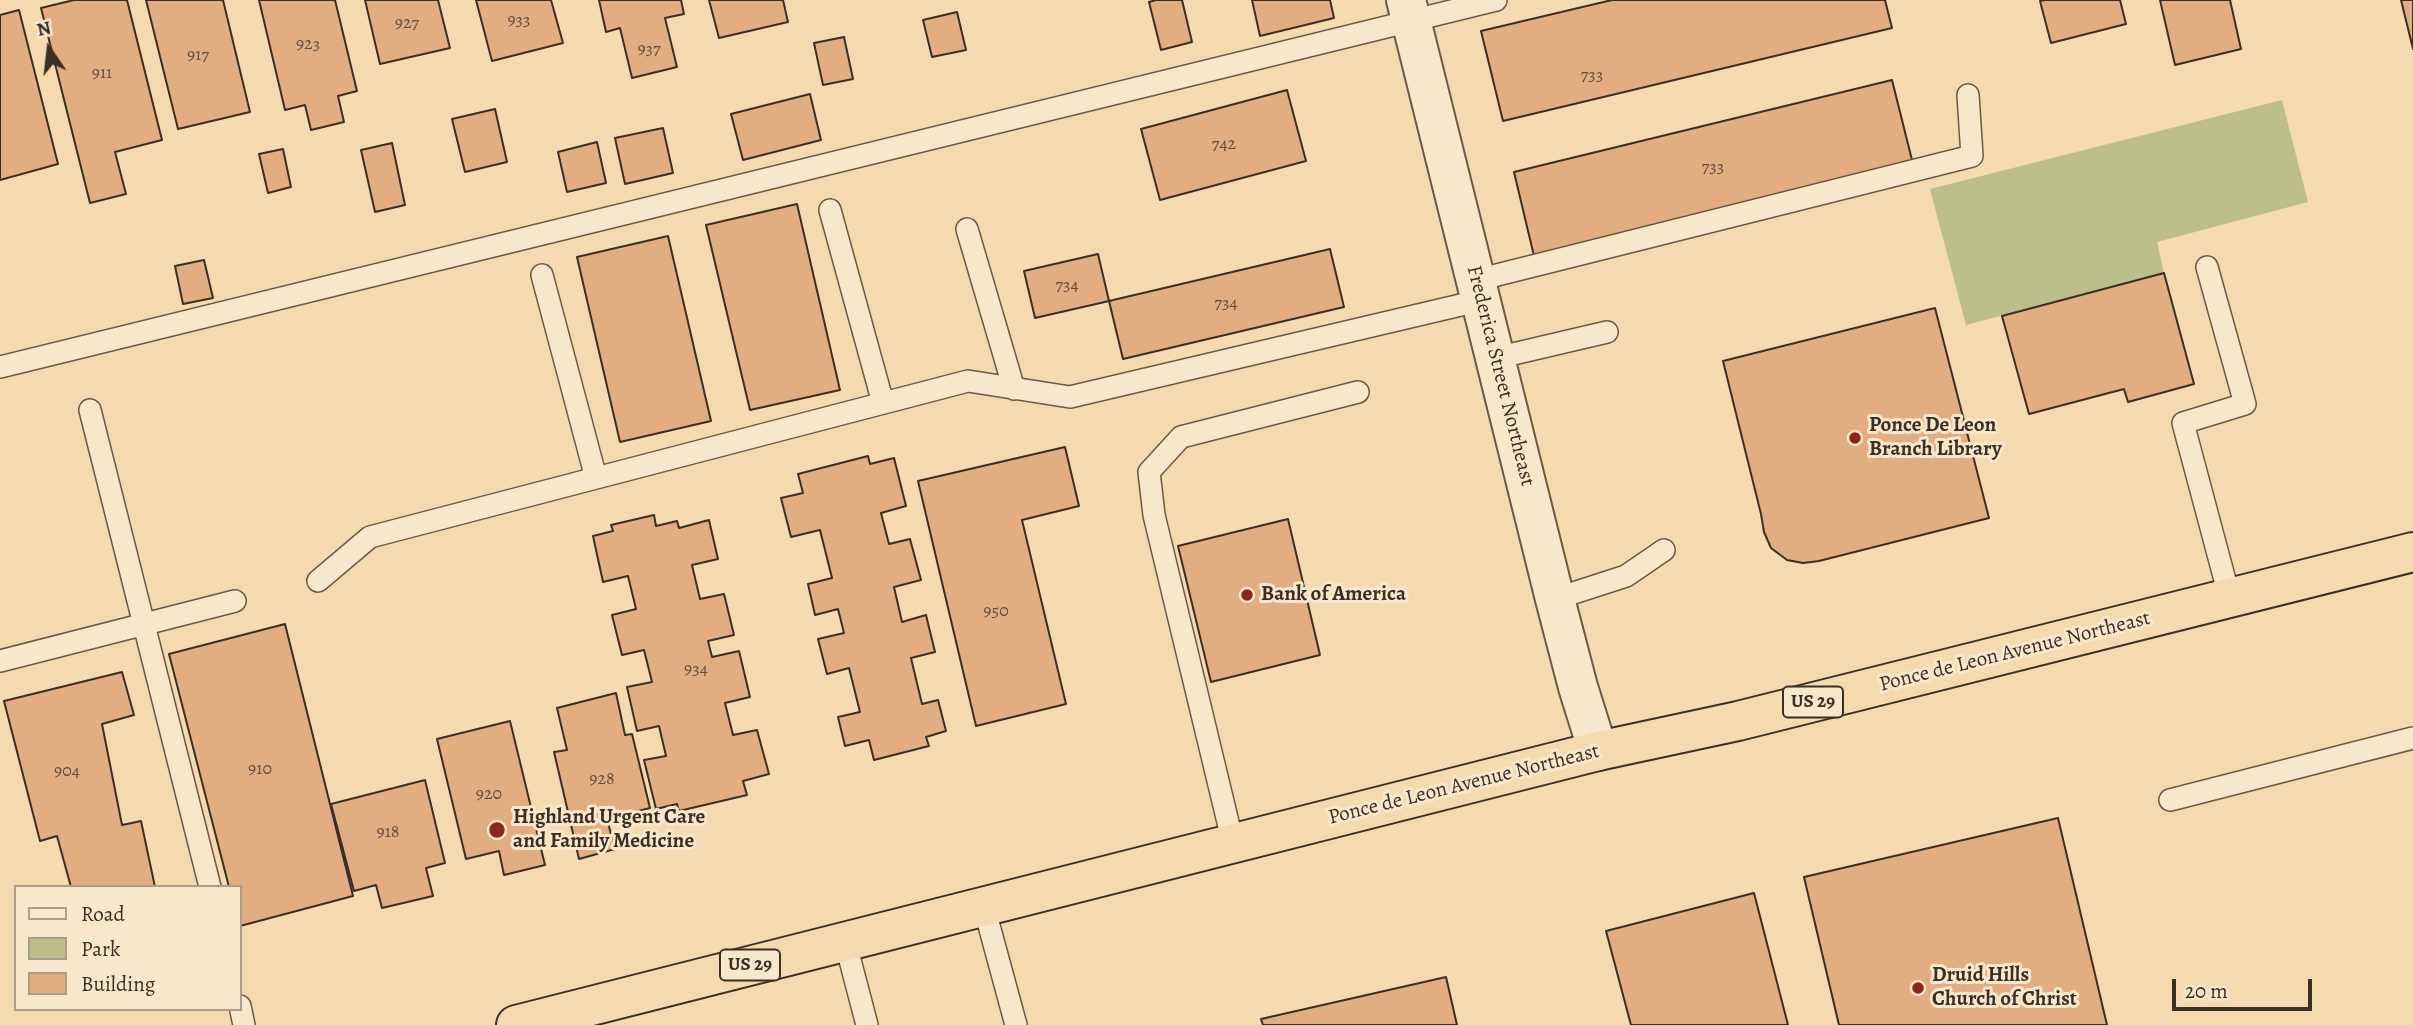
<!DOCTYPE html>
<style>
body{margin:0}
#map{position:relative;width:2413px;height:1025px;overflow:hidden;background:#f4daae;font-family:Alegreya,serif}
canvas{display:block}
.legend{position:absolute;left:14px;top:885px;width:228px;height:126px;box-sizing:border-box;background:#f8e7ca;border:2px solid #ac9d88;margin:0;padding:9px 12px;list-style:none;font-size:21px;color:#3b2f25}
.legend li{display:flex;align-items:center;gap:14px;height:35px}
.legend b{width:35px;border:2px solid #ac9d88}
.north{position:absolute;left:14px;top:14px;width:70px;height:70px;-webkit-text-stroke:5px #f8e7ca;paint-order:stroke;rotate:346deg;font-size:19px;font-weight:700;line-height:28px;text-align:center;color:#3b2f25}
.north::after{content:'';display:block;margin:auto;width:24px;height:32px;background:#3b2f25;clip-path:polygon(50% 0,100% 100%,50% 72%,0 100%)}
.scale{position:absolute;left:2172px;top:979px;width:140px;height:32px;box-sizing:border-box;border:4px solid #3b2f25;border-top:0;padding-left:9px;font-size:21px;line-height:24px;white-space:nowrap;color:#3b2f25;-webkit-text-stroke:5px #f8e7ca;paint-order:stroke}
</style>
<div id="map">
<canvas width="2413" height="1025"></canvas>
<ul class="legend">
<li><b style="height:9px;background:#f8e7ca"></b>Road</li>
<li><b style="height:19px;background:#bcbf8a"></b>Park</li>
<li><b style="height:19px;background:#e3ad82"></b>Building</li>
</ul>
<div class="north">N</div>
<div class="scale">20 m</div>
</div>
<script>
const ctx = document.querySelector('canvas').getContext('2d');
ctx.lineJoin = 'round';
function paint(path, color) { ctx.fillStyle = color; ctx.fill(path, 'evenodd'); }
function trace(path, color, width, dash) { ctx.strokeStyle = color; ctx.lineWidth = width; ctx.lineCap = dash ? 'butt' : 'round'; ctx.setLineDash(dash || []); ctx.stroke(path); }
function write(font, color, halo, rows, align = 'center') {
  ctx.font = font + ' Alegreya,serif'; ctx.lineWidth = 6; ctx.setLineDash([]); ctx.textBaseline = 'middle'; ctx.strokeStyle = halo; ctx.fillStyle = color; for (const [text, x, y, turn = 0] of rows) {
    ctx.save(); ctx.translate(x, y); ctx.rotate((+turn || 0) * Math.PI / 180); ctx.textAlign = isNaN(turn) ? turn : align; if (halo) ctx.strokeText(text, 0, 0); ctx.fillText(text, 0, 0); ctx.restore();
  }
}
const green = new Path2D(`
 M2282 100 2308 202 2157 242 2164 273 1966 325 1930 189Z`);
const building = new Path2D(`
 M74 0H127L162 140 115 152 126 194 90 203 41 8Z
 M146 0H223L250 112 178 129Z
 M259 0H335L357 91 338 96 344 122 311 130 305 105 285 110Z
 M365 0H438L450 48 380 64Z
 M476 0H551L563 43 492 61Z
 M599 0H681L684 14 665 18 677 67 632 78 620 28 606 32Z
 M709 0H783L788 22 719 38Z
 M1156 0H1182L1192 42 1161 50 1149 2Z
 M1252 0H1330L1334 18 1260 36Z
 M1612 0H1885L1892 28 1503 121 1481 31Z
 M2045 0H2120L2126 24 2051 43 2040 1Z
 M2160 0H2230L2241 49 2175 65Z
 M2401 0H2413V49Z
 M19 10 58 164 0 180V15Z
 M957 12 966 50 932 57 923 20Z
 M844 37 853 79 823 85 814 43Z
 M1892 80 1913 164 1534 256 1514 172Z
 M1287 90 1306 161 1160 200 1141 129Z
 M810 94 821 140 743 160 731 114Z
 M495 109 507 162 465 172 452 119Z
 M663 128 673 173 625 184 615 138Z
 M597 142 606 183 567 192 558 152Z
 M392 143 405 205 375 212 361 150Z
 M283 149 291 187 268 193 259 154Z
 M797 204 840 390 750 410 706 225Z
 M668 236 711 421 620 442 577 257Z
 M1330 249 1344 307 1123 359 1109 301Z
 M1098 254 1109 301 1035 318 1024 271Z
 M204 260 213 298 183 304 175 266Z
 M2164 273 2194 384 2128 402 2124 389 2029 414 2002 316Z
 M1935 308 1989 518 1819 561 1803 563 1787 560 1771 548 1764 532 1761 514 1723 361Z
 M1065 447 1079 506 1022 520 1066 704 976 726 918 481Z
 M868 456 870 464 894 458 906 506 881 513 889 544 910 539 921 580 894 587 902 622 926 615 935 652 911 658 922 704 938 700 946 731 926 737 929 746 874 760 869 740 845 746 838 717 860 712 849 668 827 674 818 639 844 633 838 609 815 615 808 584 832 578 820 530 791 537 781 498 803 493 798 474Z
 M654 515 656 526 677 521 679 528 709 520 718 559 692 565 700 599 724 594 734 635 708 641 712 657 739 651 750 697 725 703 733 735 757 730 769 774 743 781 747 795 679 811 677 804 656 809 644 760 666 756 659 726 637 731 627 687 652 682 644 650 622 655 612 615 636 609 628 576 603 582 593 536 613 531 611 525Z
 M1288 519 1320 655 1211 682 1178 546Z
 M285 624 353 896 240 926V887H229L169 654Z
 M122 672 134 715 102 724 122 825 141 821 155 887H71L57 836 40 841 4 701Z
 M616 693 625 735 632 734 650 808 607 819 615 849 579 859 554 752 567 750 557 708Z
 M510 721 545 865 504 875 499 851 466 859 437 739Z
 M425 780 445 863 426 868 433 896 382 908 376 885 354 891 331 804Z
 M2058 818 2107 1025H1839L1804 877Z
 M1754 893 1788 1025H1631L1606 931Z
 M1446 977 1457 1025H1263L1261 1019Z`);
const service = new Path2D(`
 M830 210 883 403
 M967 229 1014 389
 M2207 267 2245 404 2183 423 2230 599
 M542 275 596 478
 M1477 280 1972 156 1968 95
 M1496 358 1607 332
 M0 367 1496 0
 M90 410 210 887
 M318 581 370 537 968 381 1070 397 1482 300
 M1555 599 1626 576 1664 550
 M0 661 235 601
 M2170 800 2413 738
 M1233 843 1154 515 1149 472 1181 437 1358 392
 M984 907 1016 1025
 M845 941 867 1025
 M240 1006 244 1025`);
const minor = new Path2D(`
 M1406 0 1555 599 1578 687 1598 751`);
const trunk = new Path2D(`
 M516 1025 1598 751 1738 721 2413 552`);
const markers = [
 [1855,438,7,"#8f2418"],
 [1247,595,7,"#8f2418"],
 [497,830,9,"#8f2418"],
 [1918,988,7,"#8f2418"]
];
const numberNames = [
 ["933",519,21],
 ["927",407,24],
 ["923",308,45],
 ["937",649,50],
 ["917",198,56],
 ["911",102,74],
 ["733",1592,76],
 ["742",1224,145],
 ["733",1713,168],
 ["734",1067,286],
 ["734",1226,304],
 ["950",996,612],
 ["934",696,670],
 ["910",260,770],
 ["904",67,772],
 ["928",602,780],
 ["920",489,795],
 ["918",388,833]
];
const shields = [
 [1813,702,60],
 [750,965,60]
];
const shieldNames = [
 ["US 29",1813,702],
 ["US 29",750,965]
];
const streetNames = [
 ["Frederica Street Northeast",1500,376,76],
 ["Ponce de Leon Avenue Northeast",2015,652,-14],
 ["Ponce de Leon Avenue Northeast",1464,785,-14]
];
const poiNames = [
 ["Ponce De Leon",1869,426],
 ["Branch Library",1869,450],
 ["Bank of America",1261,595],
 ["Highland Urgent Care",513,818],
 ["and Family Medicine",513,842],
 ["Druid Hills",1932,976],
 ["Church of Christ",1932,1000]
];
paint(green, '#bcbf8a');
paint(building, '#e3ad82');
trace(building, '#3b2f25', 2);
trace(service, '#695a47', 24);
trace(minor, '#695a47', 42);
trace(trunk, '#3b2f25', 42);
trace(service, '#f8e7ca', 21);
trace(minor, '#f8e7ca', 38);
trace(trunk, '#f4daae', 38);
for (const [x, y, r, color] of markers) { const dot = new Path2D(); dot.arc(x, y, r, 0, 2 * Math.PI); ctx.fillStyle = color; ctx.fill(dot); trace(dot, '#f8e7ca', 2.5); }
write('18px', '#654e3c', null, numberNames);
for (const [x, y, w] of shields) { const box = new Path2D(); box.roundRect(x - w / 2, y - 15.5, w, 31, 5); ctx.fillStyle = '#f8e7ca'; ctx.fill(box); trace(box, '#3b2f25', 2); }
write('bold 19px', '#3b2f25', null, shieldNames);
write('21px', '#3b2f25', '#f8e7ca', streetNames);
write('bold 21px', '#3b2f25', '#f8e7ca', poiNames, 'left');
</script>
